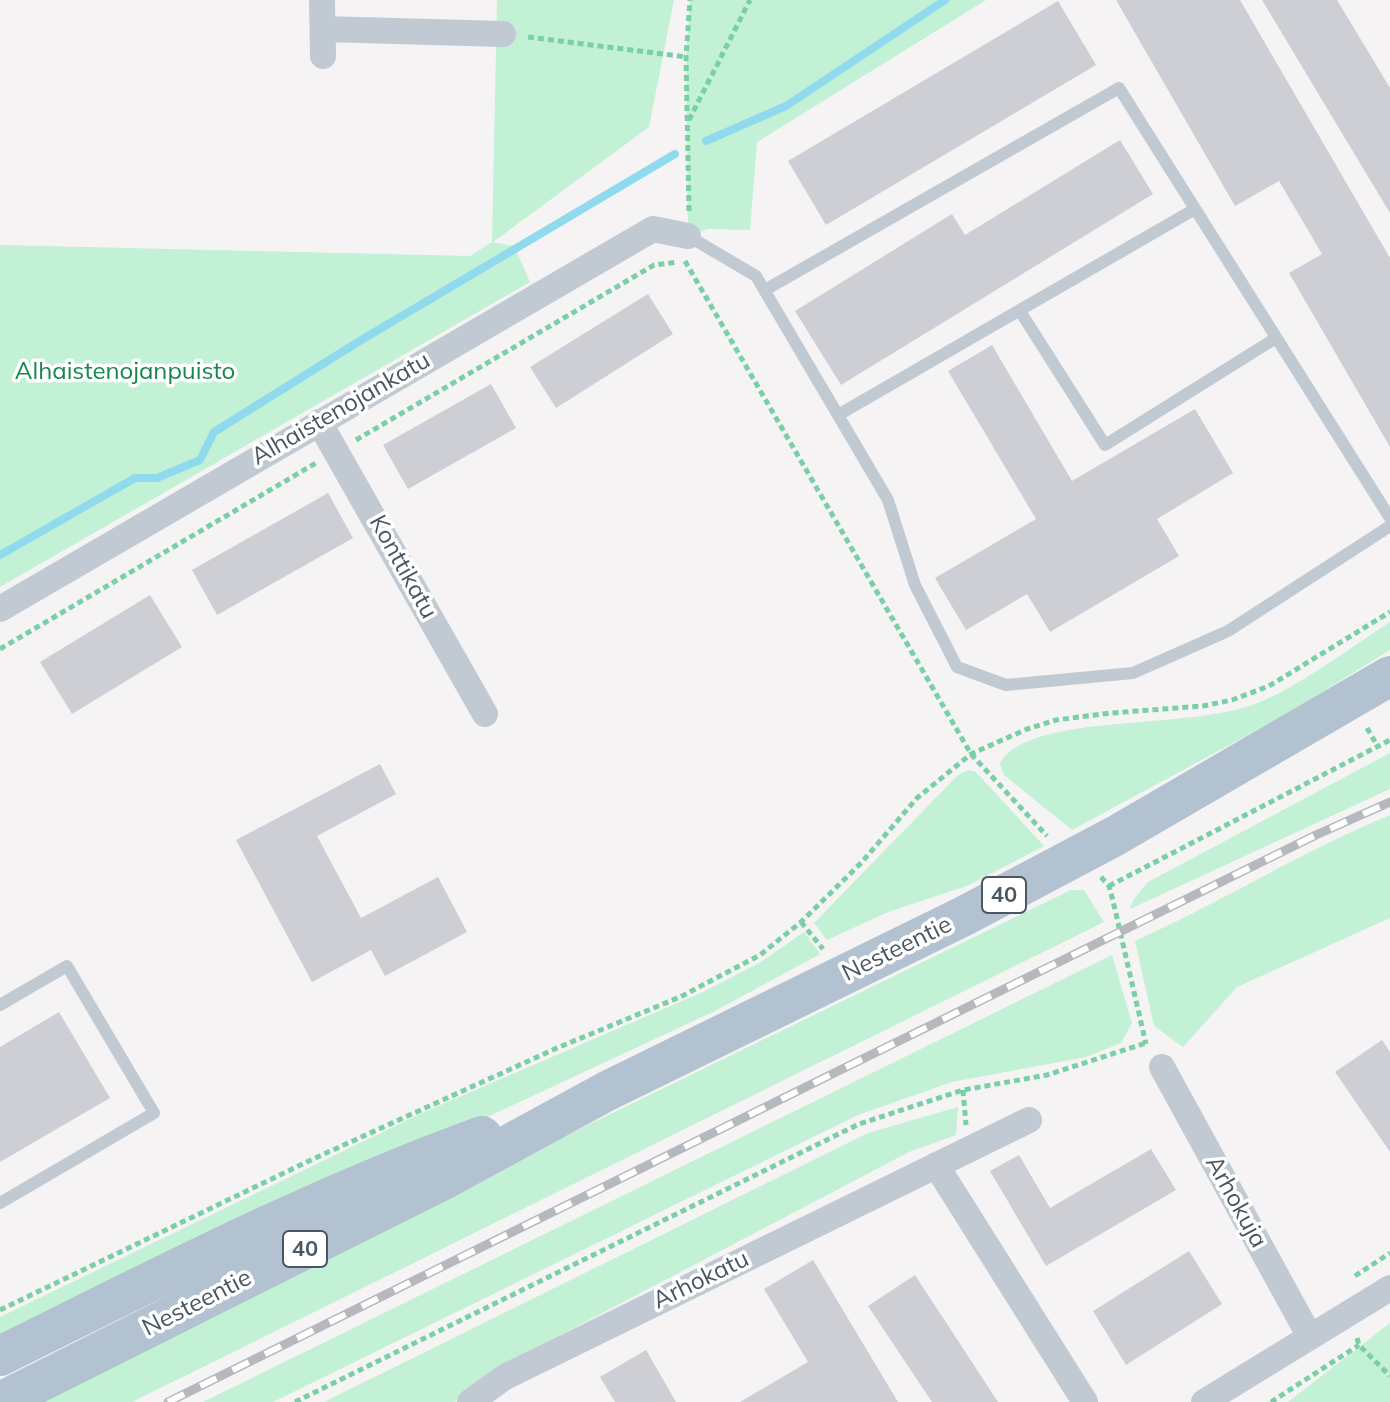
<!DOCTYPE html>
<style>
body{margin:0}
canvas{display:block;background:#f5f3f3}
</style>
<canvas width="1390" height="1402"></canvas>
<script>
const ctx = document.querySelector('canvas').getContext('2d');
ctx.lineJoin = 'round';
function paint(path, color) { ctx.fillStyle = color; ctx.fill(path, 'evenodd'); }
function trace(path, color, width, dash) { ctx.strokeStyle = color; ctx.lineWidth = width; ctx.lineCap = dash ? 'butt' : 'round'; ctx.setLineDash(dash || []); ctx.stroke(path); }
function write(font, color, halo, rows, align = 'center') {
  ctx.font = font + ' Mulish,sans-serif'; ctx.lineWidth = 7; ctx.setLineDash([]); ctx.textBaseline = 'middle'; ctx.strokeStyle = halo; ctx.fillStyle = color; for (const [text, x, y, turn = 0] of rows) {
    ctx.save(); ctx.translate(x, y); ctx.rotate((+turn || 0) * Math.PI / 180); ctx.textAlign = isNaN(turn) ? turn : align; if (halo) ctx.strokeText(text, 0, 0); ctx.fillText(text, 0, 0); ctx.restore();
  }
}
const green = new Path2D(`
 M497 0H674L649 127 493 242 514 246 530 282 0 587V245L470 256 492 242Z
 M690 0H986L757 142 750 230 708 229 688 236 686 57Z
 M1390 622V650L1285 715 1072 830 1004 775 1000 764C1017 727 1115 725 1152 721 1185 718 1217 716 1249 706 1291 693 1351 647 1390 622Z
 M1390 753V789L1130 909 1133 900 1148 882Z
 M968 770 976 772 1044 846 967 886 888 912 827 940 814 923 958 775Z
 M1390 815V918L1237 987 1183 1047 1154 1026 1135 941C1222 902 1302 851 1390 815Z
 M1071 890H1084L1104 922 132 1402H40L524 1156Z
 M804 932 820 954 715 1011 0 1344V1317L422 1113 703 992 761 962Z
 M1112 955 1132 1023 1121 1043 1086 1057 952 1082 858 1115 273 1402H203Z
 M958 1107 956 1135 909 1152 490 1372 455 1402H324L868 1133Z
 M1390 1323V1402H1288Z`);
const stream = new Path2D(`
 M706 141 786 106 945 0
 M0 555 135 478H157L200 460 214 432 358 342 675 154`);
const building = new Path2D(`
 M1116 0H1240L1390 258V447L1289 273 1322 254 1279 181 1235 206Z
 M1262 0H1337L1390 88V213Z
 M1058 1 1096 65 826 225 788 161Z
 M1120 140 1153 194 841 385 795 311 952 214 965 235Z
 M648 294 673 334 556 408 530 367Z
 M992 345 1072 481 1195 409 1233 473 1157 519 1179 556 1050 632 1027 594 966 630 935 578 1036 519 948 371Z
 M491 384 516 428 408 489 383 445Z
 M328 493 353 538 217 615 192 570Z
 M150 595 182 647 72 714 40 662Z
 M380 764 396 794 317 836 361 918 438 877 467 932 385 976 371 950 312 982 236 840Z
 M59 1012 110 1098 0 1162V1047Z
 M1382 1040 1390 1052V1152L1335 1072Z
 M1151 1149 1176 1190 1046 1266 990 1171 1019 1155 1050 1208Z
 M1189 1251 1222 1304 1126 1365 1093 1311Z
 M813 1260 898 1402H740L808 1362 764 1289Z
 M915 1275 998 1402H932L868 1306Z
 M646 1350 676 1402H615L600 1377Z`);
const path = new Path2D(`
 M528 37 686 57
 M689 120 750 0
 M689 211 686 57 690 0
 M685 261 971 754 1047 836
 M356 440 654 265 678 262
 M0 649 316 463
 M1367 728 1378 747
 M1101 877 1109 886 1113 901 1146 1044
 M1109 886 1390 740
 M801 922 823 949
 M963 1090 966 1125
 M1355 1276 1390 1253
 M0 1310 313 1159 557 1048 680 997 760 955 801 922 862 862 917 798 971 754 1027 729 1056 720 1111 713 1203 706 1232 700 1269 686 1390 612
 M1357 1338 1359 1345 1390 1376
 M295 1402 859 1124 963 1090 1047 1075 1146 1043
 M1271 1402 1359 1345`);
const service = new Path2D(`
 M688 236 756 276 888 500 915 585 957 667 1006 685 1133 673 1228 631 1390 526
 M765 290 1119 88 1390 518
 M1020 311 1105 445 1276 338
 M838 415 1195 209
 M0 1005 67 966 154 1113 0 1203`);
const minor = new Path2D(`
 M322 0 323 56
 M324 29 503 34
 M319 422 485 714
 M0 609 653 229 688 236
 M1162 1067 1310 1337
 M936 1165 1085 1402
 M470 1402 505 1377 1029 1120
 M1204 1402 1390 1288`);
const primary = new Path2D(`
 M0 1356C158 1278 316 1196 482 1136
 M0 1402 449 1177 607 1091 964 916 1115 836 1390 676`);
const rail = new Path2D(`
 M168 1402 1316 835 1390 802`);
const shields = [
 [1004,895,44],
 [305,1249,44]
];
const shieldNames = [
 ["40",1004,895],
 ["40",305,1249]
];
const parkNames = [
 ["Alhaistenojanpuisto",125,372]
];
const streetNames = [
 ["Alhaistenojankatu",341,409,-30],
 ["Konttikatu",403,567,61],
 ["Nesteentie",897,949,-26],
 ["Arhokuja",1236,1202,61],
 ["Arhokatu",701,1280,-26],
 ["Nesteentie",197,1303,-27]
];
paint(green, '#c3f1d5');
trace(stream, '#90daee', 8);
paint(building, '#cdcfd5');
trace(path, '#7ad0a6', 5, [6, 4]);
trace(service, '#c1cad2', 12);
trace(minor, '#c1cad2', 26);
trace(primary, '#b3c2d1', 40);
trace(rail, '#b5b8bd', 9);
trace(rail, '#fff', 6, [18]);
for (const [x, y, w] of shields) { const box = new Path2D(); box.roundRect(x - w / 2, y - 18, w, 36, 6); ctx.fillStyle = '#fff'; ctx.fill(box); trace(box, '#4a5661', 2); }
write('bold 22px', '#4a5661', null, shieldNames);
write('24px', '#17864f', '#fff', parkNames);
write('24px', '#4a5661', '#fff', streetNames);
</script>
